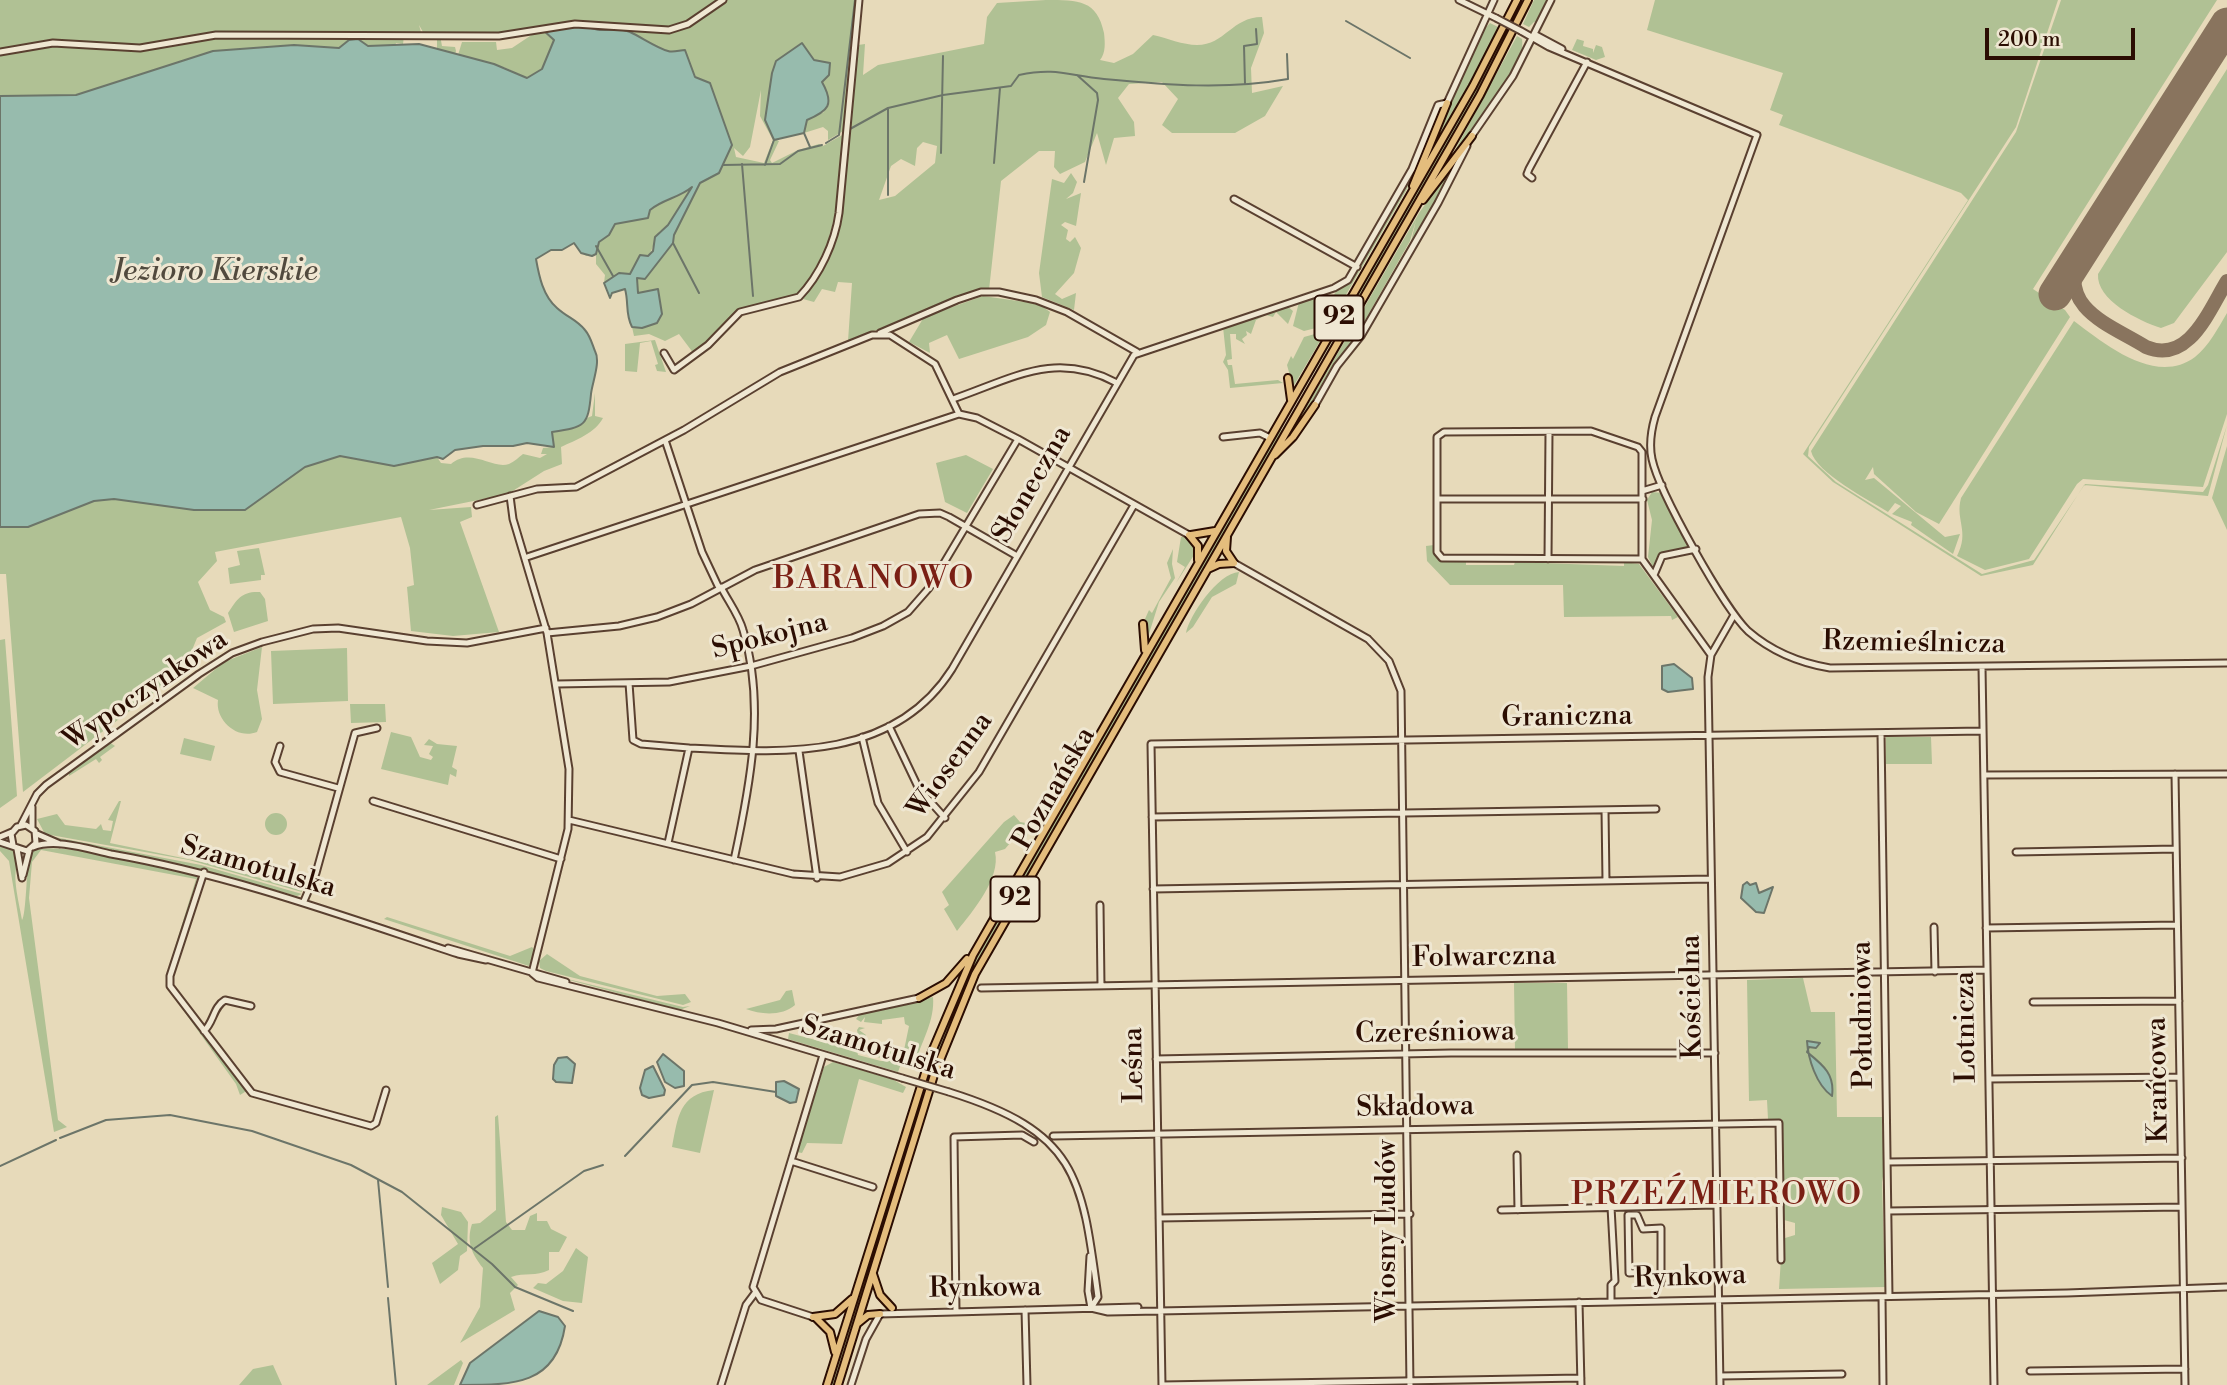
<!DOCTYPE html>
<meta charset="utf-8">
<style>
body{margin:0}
#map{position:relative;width:2227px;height:1385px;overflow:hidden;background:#e7daba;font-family:"Libre Bodoni",serif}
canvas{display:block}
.scale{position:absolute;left:1985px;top:28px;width:150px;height:32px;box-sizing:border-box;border:4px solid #2b0d02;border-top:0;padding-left:9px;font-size:21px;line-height:24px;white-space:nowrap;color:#2b0d02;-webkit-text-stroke:5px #efe7d2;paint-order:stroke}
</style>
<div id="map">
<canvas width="2227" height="1385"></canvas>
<div class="scale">200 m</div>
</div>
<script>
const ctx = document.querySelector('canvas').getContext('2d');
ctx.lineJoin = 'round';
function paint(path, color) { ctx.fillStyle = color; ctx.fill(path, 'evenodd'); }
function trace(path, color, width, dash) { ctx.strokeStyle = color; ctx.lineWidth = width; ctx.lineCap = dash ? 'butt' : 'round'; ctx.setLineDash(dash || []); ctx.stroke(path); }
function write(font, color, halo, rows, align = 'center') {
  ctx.font = font + ' "Libre Bodoni",serif'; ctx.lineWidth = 6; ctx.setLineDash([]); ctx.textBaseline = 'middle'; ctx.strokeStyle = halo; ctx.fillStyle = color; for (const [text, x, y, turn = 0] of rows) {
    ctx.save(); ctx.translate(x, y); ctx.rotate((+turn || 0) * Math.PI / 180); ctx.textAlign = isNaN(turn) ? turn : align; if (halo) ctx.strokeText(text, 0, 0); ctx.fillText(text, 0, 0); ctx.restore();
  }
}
const green = new Path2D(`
 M0 0H858L845 130 828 140V131L823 127 804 133 807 120 824 112 822 82 829 63 776 62 767 116 774 139 779 141 770 160 772 163 798 150 819 144 823 146 844 134C839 192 837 248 799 296L739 309 694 354 679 334 665 341 649 334 634 336 632 327 642 328 662 314 656 289 638 293 637 278 646 276 673 243 674 235 699 184 693 186 668 225 659 232 649 256 640 255 630 274 619 273 604 283 605 275 596 264V254L586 256 574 243 562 250 553 249 538 73 527 78 506 68 458 55 462 42H496L497 50 512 48 539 30 492 34V32L488 34 423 32 419 25 421 32H354L440 35 442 46 455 47 456 51 455 54 437 49V37L404 36 403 44 396 43 393 52 346 44 339 48 294 45 213 51 76 95 0 96ZM761 90 760 116 773 140 764 163 736 157 734 148 743 156 750 147Z
 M1046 0C1079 0 1097 0 1104 33 1105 42 1106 53 1100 60L1114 63 1133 54 1153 35C1167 38 1183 45 1197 45 1225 45 1232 17 1262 17L1264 33 1251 68 1252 93 1283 86 1265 116 1235 133H1172L1162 125 1178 99 1162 82 1129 84 1118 98 1134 122 1135 136 1114 138 1106 165 1097 133 1085 162 1060 174 1054 167 1055 151H1039L1001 181 989 290 953 300 848 341 852 283 838 282 835 292 822 289 814 302 803 299 837 236 843 199 858 45 865 44 863 75 878 65 984 44 987 17 997 3ZM923 142 937 146 935 163 895 196 879 200 891 166 901 159 915 166 917 148Z
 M1520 0H1525L1473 102 1290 413 1477 85Z
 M1534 0H1549L1537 23 1534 22 1529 27 1523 24Z
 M1655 0H2058L2016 127 1809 447 1808 456 1836 482 1982 574 2034 560 2085 484 2203 492 2208 485 2227 425 2208 496 2084 485 2033 565 1981 576 1833 482 1803 454 1968 200 1961 193 1779 125 1783 115 1770 110 1783 73 1647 30Z
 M2061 0H2217L2033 289 2065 310 2070 317 1939 524 1916 512 1874 474 1873 467 1865 480 1874 478 1945 537 1960 534 1953 554 1911 525 1912 522 1892 514 1901 506 1895 503 1888 512C1869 500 1816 473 1811 451L2016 132Z
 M1490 23 1500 28 1420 172 1482 32Z
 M1517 36 1522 39C1527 70 1471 134 1449 161Z
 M1577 39 1584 41 1583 46 1593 49V53L1596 45 1602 47 1605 57 1596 60 1572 50Z
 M2227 69V252L2174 323 2161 328C2139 321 2096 300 2098 274Z
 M1439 111 1407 189 1336 312 1326 323 1324 316 1335 293 1353 277 1395 205Z
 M1462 153 1386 290 1384 288 1411 242 1416 220 1410 241 1351 345 1368 316 1370 318 1285 444 1419 213Z
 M1071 173 1077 182 1073 193 1066 199 1081 193 1076 226 1065 222 1061 225 1068 230 1066 239 1070 242 1075 237 1081 248 1074 273 1055 294 1062 299 1076 293 1074 310 1042 297 1039 273 1052 179 1064 183Z
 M1329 292 1318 314 1320 327 1304 331 1293 326 1299 302Z
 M983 296 1039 304 1050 312 1046 325 1028 337 959 359 947 335 929 343 930 353 909 342 924 317Z
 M1287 306 1293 311 1288 324 1276 312 1273 317 1266 315 1256 320 1251 334 1246 331 1247 335 1242 339 1245 344 1236 339V334H1230L1232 359 1227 360 1228 365H1232L1235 384 1278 380 1283 383 1230 388 1228 370 1223 362 1226 355 1223 327Z
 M2227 313V414L2203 487 2083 479 2077 484 2029 559 1985 570 1957 556C1970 531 1955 521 1961 498L2074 321C2106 345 2156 386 2195 357 2209 346 2218 328 2227 313Z
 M1326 331 1293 387 1287 365 1291 356 1293 359 1304 337Z
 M655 340 666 372 657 371 655 365 658 364 651 341 640 343 637 372 625 371V344Z
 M595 393V416L603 418C595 433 576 440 561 447L562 464 544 471 508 494 429 510 471 507 472 517 460 522 499 632 453 636 411 631 407 587 414 585 410 548 401 517 215 552 217 561 198 582 210 610 224 617 226 622 197 638 190 655 176 666 181 672 23 792 6 574H0V527H28L94 501 114 499 194 510H245L305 467 340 456 394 466 437 457 441 463 451 464C471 447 493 470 509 464 514 462 519 457 523 454L540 458 547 454H541L543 448 553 447 552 432 592 416Z
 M1279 428 1283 431 993 933 959 1001 929 1081 925 1080 974 960Z
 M2227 446V530L2212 498Z
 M966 455 993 469 967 513 945 502 936 463Z
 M1652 492 1663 493 1689 543 1687 549 1659 556 1653 567 1648 557 1652 520 1647 500Z
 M1186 536 1194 543 1196 552 1176 583 1185 567 1177 562 1181 537Z
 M1434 545 1436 556 1441 561H1466V565H1514L1515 562 1624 566V562L1639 564 1678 617 1672 620 1671 616 1564 617 1563 585H1450L1427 561 1426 546Z
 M259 548 265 575H261V580L230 584 228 568 240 565 237 551Z
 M1173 549 1172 564 1175 578 1159 602 1148 637 1145 619 1149 610 1152 613 1171 578 1167 563Z
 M1239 572 1236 584 1212 597 1193 627 1186 633C1189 616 1218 573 1239 572Z
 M260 592 265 599 268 621 234 632 228 613C237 599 242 591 260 592Z
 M5 639 17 796 0 808V640Z
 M262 647 257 690 262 719 257 732C237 740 215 720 218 700L193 688 224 662Z
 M347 648 348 701 273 704 271 651Z
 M350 704H385L386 722 351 723Z
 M391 732 411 737 420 757 431 760 433 757 429 754 433 746 424 745 429 739 437 744 457 746 452 767 457 770 456 777 450 774 448 785 381 769Z
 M1886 737H1931L1932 764H1886Z
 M184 738 215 746 211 761 180 754Z
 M109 742 115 746 100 757 102 760 99 763 96 759 69 776V770Z
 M119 801H121L110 843 207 863 299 889 300 886 302 892 189 860 45 834 37 819 57 814 65 825 96 829 101 824 103 830 111 831 113 821 108 820Z
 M265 824a11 11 0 1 1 22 0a11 11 0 1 1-22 0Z
 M1014 815 1020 822 1031 824 1027 837 1016 836 1005 849 995 852C1001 878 973 911 957 931L944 909 949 905 942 892 1004 822Z
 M32 821 44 835 201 865 302 894 297 896 170 862 55 840 40 835Z
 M0 844 15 850 18 864C11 874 20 907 22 920 26 916 27 866 29 853 51 837 168 868 198 875L166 982 248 1090 240 1095 236 1084 166 986V976L196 879 41 850 32 862 29 898 58 1120 67 1127 54 1132 9 861 0 851Z
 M387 917 510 956 532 947 535 951 529 966 384 919Z
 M547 954 580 976 657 996 685 994 691 1002 683 1005 546 971 540 968 539 961Z
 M547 974 683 1007 690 1006 680 1010Z
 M1803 978 1811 1012H1835L1837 1117H1885L1882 1123 1885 1165 1882 1182 1885 1287 1779 1289 1782 1242 1785 1238 1795 1235V1223L1784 1220 1782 1119H1768L1767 1100 1749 1101 1747 980Z
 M1514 983H1567L1568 1049 1515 1050Z
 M792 990 795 1005C783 1016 761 1015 746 1009L780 1000 786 991Z
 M933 997C935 1020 922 1041 917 1058H881L860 1052 870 1048 861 1049 857 1030 859 1027 865 1028 859 1030 866 1035 864 1047 873 1046 903 1055 909 1026 905 1024 904 1017 882 1020V1024L864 1022 865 1017 861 1022 856 1019 860 1014Z
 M789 1033 857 1051 858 1055 881 1061H902L898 1072 788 1039Z
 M833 1062 892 1079 906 1087 903 1093 859 1079 842 1144 807 1143 802 1153 797 1152 824 1067Z
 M922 1088 927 1089 835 1385H830Z
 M714 1090 700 1153 672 1147C678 1117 679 1094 714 1090Z
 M498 1115 506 1222 512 1230H525L530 1216 537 1213V1221H547L551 1229 567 1237 559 1252H549V1270C536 1277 525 1272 511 1277L518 1285 510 1293 515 1310 460 1343 480 1307 483 1268C472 1254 466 1242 472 1224L480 1223 496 1210 495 1117Z
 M442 1207 461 1212 468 1222 467 1251 460 1256 458 1270 440 1284 432 1263 458 1244 441 1215Z
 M576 1248 588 1257 582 1303 563 1301 533 1288 538 1283 546 1284 563 1271Z
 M461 1360 463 1363 454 1385H427Z
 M273 1365 282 1385H239L253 1369Z`);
const water = new Path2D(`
 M587 26C600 35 615 25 630 32 641 37 657 48 668 51 673 53 680 50 685 50L695 77 710 83 732 145 719 173 700 183 674 235 673 243 645 279 637 278 638 293 658 289 662 314 657 323 642 328 632 327C625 314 629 303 625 289L612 293 610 298 604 283 619 273 630 274 640 255 648 256 653 251 655 237 668 225 692 187C679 198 663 199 650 210L648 218 615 224 609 235 599 242 596 254 592 256 581 253 574 243 562 250H551L536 259C539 276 543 296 557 308 568 318 576 319 585 330 591 337 593 347 595 351 601 362 592 383 591 394 588 426 585 427 552 432L554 447 527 443 513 446H483L455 450 443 459 437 457 394 466 340 456 305 467 245 510H194L114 499 94 501 28 527H0V96L76 95 213 51 294 45 339 48 349 40 358 39 368 46 419 44 494 64 527 78 542 69 554 40 543 30Z
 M802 43 814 60 830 63 829 75 822 82C835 105 828 111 807 120L804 133 774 140 765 120 772 73 776 61Z
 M1674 664 1692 678 1693 689 1668 692 1662 689V666Z
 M1747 882 1750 885 1756 883 1759 893 1773 887 1764 913 1756 912 1741 898 1743 885Z
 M1807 1041 1820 1043 1816 1048 1809 1047 1807 1052C1823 1065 1835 1074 1832 1096 1816 1085 1808 1058 1807 1041Z
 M663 1054 684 1071V1086L675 1088 665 1082 657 1062Z
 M567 1057 575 1064 572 1083 556 1082 553 1079 554 1065 558 1058Z
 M653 1066 665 1090 664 1095 649 1098 642 1095 640 1088 645 1070Z
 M784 1081 799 1089 796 1102 790 1103 776 1096V1082Z
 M539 1311 558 1317 565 1326C556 1385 514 1385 460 1385L470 1363Z`);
const stream = new Path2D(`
 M1346 21 1410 58
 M1077 75 1097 93 1098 100 1084 182
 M1245 84 1244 46 1257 44 1256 29
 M850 129 888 108 943 95 1011 86 1019 75C1057 67 1069 76 1104 79 1167 85 1226 90 1288 79L1287 54
 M804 133 810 147
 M826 143 839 135 855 0
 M941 153 943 56
 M994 163 1000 88
 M742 164 753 296
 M723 165 780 164 798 151 822 145
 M765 165 774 140
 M888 195V109
 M673 243 699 293
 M596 246 613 276
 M60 1138 106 1120 170 1115 252 1131 351 1165 402 1192 492 1264 515 1287 573 1311
 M625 1156 692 1085 713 1082 776 1092
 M0 1166 56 1140
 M378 1180 388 1287
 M475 1248 584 1171 603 1165
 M388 1298 396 1385`);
const taxiway = new Path2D(`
 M2078 258C2060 310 2109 324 2146 347 2189 365 2209 310 2227 281`);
const runway = new Path2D(`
 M2055 294 2227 24`);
const minor = new Path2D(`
 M1459 0 1496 18
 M1521 31 1549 47 1757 135 1655 417C1651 431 1649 445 1652 459 1659 492 1724 608 1748 631 1771 651 1800 663 1830 668L2227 663
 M1534 34 1562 49
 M0 52 53 43 140 48 216 35 499 36 575 24 669 30 688 24 723 0
 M1471 137 1513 76 1551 0
 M1532 178 1527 174 1529 169 1587 62
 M1234 199 1357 267
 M880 333 957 300 981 292H999L1036 300 1067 312 1137 352
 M664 353 674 370 708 345 740 312 799 297C820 275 835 242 839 213L859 0
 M953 399C1014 378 1055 350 1117 383
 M1315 405 1337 366 1361 336 1438 203 1467 146
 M1591 431 1638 447 1642 452V559L1442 558 1437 552V437L1444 432Z
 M1223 437 1260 433 1270 438
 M665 440 702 552 719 588
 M1642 491 1662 485
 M510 496 513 519 547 633 569 769 568 829 532 973
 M1437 499H1643
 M477 505 537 489 576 487 684 430 780 372 872 335H890L935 364 959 414
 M527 557 959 414 977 418 1018 439 1189 535
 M1548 559 1549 433
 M1642 559 1711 655
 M1234 563 1368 639 1389 661 1401 691 1410 1385
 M1654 575 1662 556 1696 549
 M721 587C728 601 739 615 743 630 766 705 750 786 734 860
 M547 633 619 626 657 617 691 604 755 570 919 514 940 513 949 517 1017 556
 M1982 667 1994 1385
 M629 683 633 740 641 744 689 748 668 843
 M557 684 669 682 751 666 852 638 883 626 908 612 929 588 1018 439
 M889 726 919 789 945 818
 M1881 733 1889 1296
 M862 737 878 803 907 852
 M280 746 275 762 280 772 338 788
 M689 748C783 753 894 761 952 669L1134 355 1334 288 1348 280 1412 169 1438 105 1447 103 1494 0
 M799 751 817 878
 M2175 774 2185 1385
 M1984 775 2227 774
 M373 801 561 859
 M32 807V828
 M1605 810 1606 881
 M1152 817 1656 809
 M569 820 793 874 840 877 888 863 927 837 979 772 1134 505
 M21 825 37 794 46 785 199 674 232 653 262 642 313 629 338 628 427 641 467 643 546 628
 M37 834 60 844
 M0 837 12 832
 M0 842 27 851 36 843 35 831 26 825 17 827 11 834 13 845
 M33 847C55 838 88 849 111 854 231 875 343 916 458 954L486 960
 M17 849 22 878
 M2016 852 2176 849
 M204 872 170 976V986L252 1093 371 1126 376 1123 386 1090
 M23 875 29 851
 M1153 889 1711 879
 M304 901 316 873 355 733 377 728
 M1100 905 1101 986
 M1934 927 1935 972
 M1986 928 2177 925
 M448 948 566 982
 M532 973 538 978 718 1023 902 1078
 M981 988 1986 970
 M2033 1002 2179 1001
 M751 1030 776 1029 919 998
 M204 1031C214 1022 213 1007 225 1000L251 1006
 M1156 1059 1451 1053H1715
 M1989 1079 2180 1077
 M949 1092C1077 1132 1082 1175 1098 1297L1091 1308
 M1053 1136 1779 1123 1781 1260
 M1517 1155 1518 1210
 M791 1161 873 1187
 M1888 1162 2182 1158
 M1611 1207 1615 1281 1611 1285V1302
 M1501 1210 1716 1205
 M1888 1211 2182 1207
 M1628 1215H1637L1643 1229 1661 1228V1283L1651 1284 1647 1272 1629 1273Z
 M1159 1218 1410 1214
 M1090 1256 1088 1291 1091 1308
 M1882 1297 1883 1385
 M1579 1302 1581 1385
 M1091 1308 1108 1312 2067 1293 2227 1287
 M1025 1310 1027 1385
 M956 1312 954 1137 1022 1135 1034 1142
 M880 1314 1138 1307
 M813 1317 761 1300 753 1287 823 1055
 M2030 1371 2185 1369
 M1720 1376 1842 1374
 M721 1385 746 1305 755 1293
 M851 1385 866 1339 880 1314
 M1162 1385 1151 744 1983 731
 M1162 1385 1581 1378
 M1720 1385 1708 677 1711 655 1734 615`);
const major = new Path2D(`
 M1413 186 1447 103
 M1423 200 1472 136
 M1325 327 1336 322
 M1288 378 1291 400
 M1275 455 1293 437 1315 405
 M1189 535 1198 546V560
 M1191 535 1215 531
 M1227 537 1226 551 1234 563
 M1208 569 1219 564 1234 563
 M1143 624 1145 650
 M919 998 946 983 967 959
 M873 1274 880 1295 892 1308
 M813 1317 835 1314 852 1299
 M815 1317 830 1332 835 1352
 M857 1324 868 1315 880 1314
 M827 1385 931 1054 973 955 1473 86 1517 0
 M838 1385 934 1075 975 974 1480 95 1528 0`);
const minorBridge = new Path2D(`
 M1496 18 1521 31
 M902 1078 949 1092`);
const shields = [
 [1339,318,49],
 [1015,899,49]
];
const shieldNames = [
 ["92",1339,318],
 ["92",1015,899]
];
const streetNames = [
 ["Słoneczna",1033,485,-60],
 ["Spokojna",770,637,-14],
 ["Rzemieślnicza",1914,644,1],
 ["Wypoczynkowa",146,691,-34],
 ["Graniczna",1567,718,-1],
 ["Wiosenna",951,766,-54],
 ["Poznańska",1055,789,-60],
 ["Szamotulska",258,868,16],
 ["Folwarczna",1484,958,-1],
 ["Kościelna",1693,997,-91],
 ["Południowa",1864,1015,-91],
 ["Lotnicza",1967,1027,-91],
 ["Czereśniowa",1435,1034,-1],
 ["Szamotulska",878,1049,17],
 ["Leśna",1135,1065,-91],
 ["Krańcowa",2159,1080,-91],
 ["Składowa",1415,1108,-1],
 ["Wiosny Ludów",1388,1231,-90],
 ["Rynkowa",1690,1278,-2],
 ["Rynkowa",985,1289,-1]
];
const waterNames = [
 ["Jezioro Kierskie",215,273]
];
const quarterNames = [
 ["BARANOWO",874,580],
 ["PRZEŹMIEROWO",1717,1196]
];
paint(green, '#b0c194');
paint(water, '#97bbad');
trace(water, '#6c7569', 2);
trace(stream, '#6c7569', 2);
trace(taxiway, '#89745e', 14);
trace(runway, '#89745e', 33);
trace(minor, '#5a4030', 9);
trace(major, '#2b0d02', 10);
trace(minor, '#efe7d2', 5);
trace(major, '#e4bd7d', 6);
trace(minorBridge, '#5a4030', 9, []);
trace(minorBridge, '#efe7d2', 5);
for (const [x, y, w] of shields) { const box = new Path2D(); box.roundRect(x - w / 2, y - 22.5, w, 45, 5); ctx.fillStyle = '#efe7d2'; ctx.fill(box); trace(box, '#2b0d02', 2); }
write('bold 26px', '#2b0d02', null, shieldNames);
write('28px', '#2b0d02', '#efe7d2', streetNames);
write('italic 30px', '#514a3e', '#efe7d2', waterNames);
ctx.letterSpacing = '2px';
write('32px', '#7a1f14', '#efe7d2', quarterNames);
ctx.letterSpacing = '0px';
</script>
